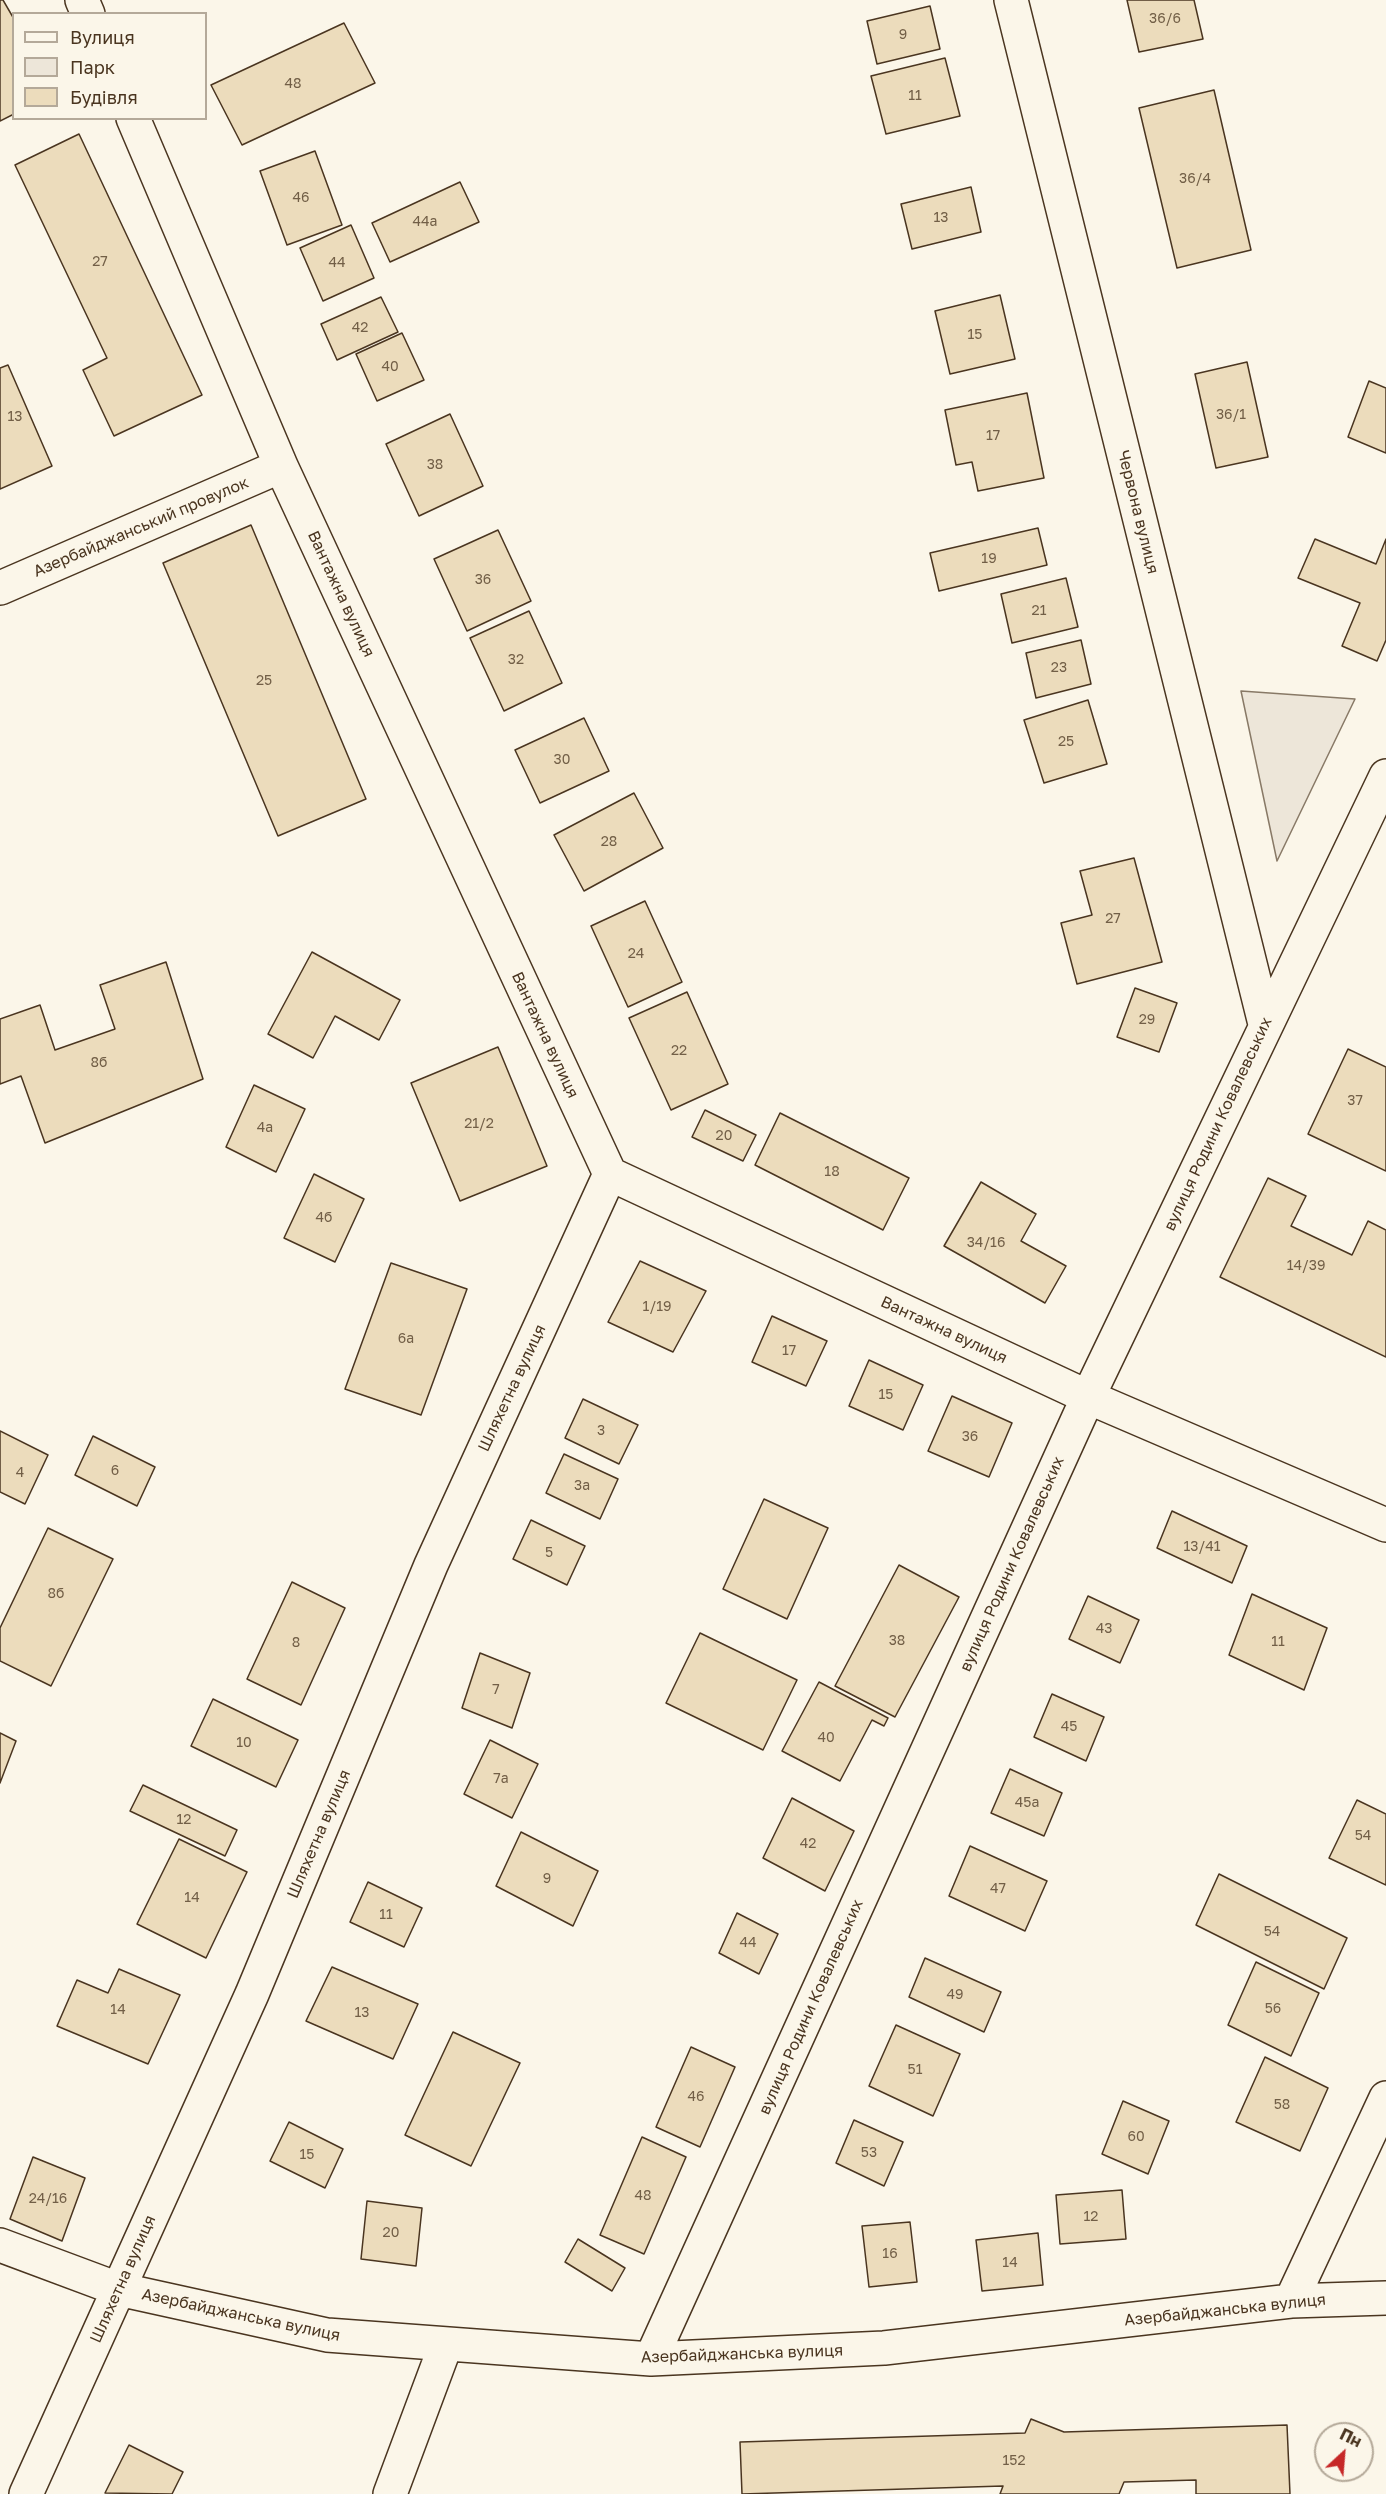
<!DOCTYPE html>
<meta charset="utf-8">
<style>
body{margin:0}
#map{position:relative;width:1386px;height:2494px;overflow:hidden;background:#fbf6e9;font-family:"Golos Text",sans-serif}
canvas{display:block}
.legend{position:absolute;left:12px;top:12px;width:195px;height:108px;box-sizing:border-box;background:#fbf6e9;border:2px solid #b4a999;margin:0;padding:8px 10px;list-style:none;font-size:18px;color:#4a3520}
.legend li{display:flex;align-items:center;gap:12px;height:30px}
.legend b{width:30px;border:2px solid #b4a999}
.north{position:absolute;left:1314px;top:2422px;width:60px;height:60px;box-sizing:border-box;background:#fbf6e9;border:2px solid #b4a999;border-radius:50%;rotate:26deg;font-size:16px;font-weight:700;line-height:24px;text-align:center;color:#4a3520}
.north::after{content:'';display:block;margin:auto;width:21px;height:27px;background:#c62828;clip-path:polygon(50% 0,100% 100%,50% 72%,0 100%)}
</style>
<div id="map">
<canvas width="1386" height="2494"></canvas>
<ul class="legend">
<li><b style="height:8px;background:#fbf6e9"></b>Вулиця</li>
<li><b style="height:16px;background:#ede6d9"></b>Парк</li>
<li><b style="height:16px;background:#ecdcbc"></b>Будівля</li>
</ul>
<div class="north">Пн</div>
</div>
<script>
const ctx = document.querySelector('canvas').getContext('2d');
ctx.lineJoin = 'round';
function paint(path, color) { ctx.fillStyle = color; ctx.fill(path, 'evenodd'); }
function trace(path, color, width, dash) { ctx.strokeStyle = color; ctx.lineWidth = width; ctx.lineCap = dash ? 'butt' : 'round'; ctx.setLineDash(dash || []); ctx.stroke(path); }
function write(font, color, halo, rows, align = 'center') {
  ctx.font = font + ' "Golos Text",sans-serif'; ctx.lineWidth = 4.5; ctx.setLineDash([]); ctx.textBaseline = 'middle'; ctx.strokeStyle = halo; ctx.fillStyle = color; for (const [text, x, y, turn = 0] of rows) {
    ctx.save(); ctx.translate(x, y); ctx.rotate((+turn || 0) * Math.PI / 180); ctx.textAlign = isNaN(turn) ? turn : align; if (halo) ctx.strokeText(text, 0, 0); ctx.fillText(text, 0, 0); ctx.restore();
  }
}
const green = new Path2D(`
 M1241 691 1355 699 1277 861Z`);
const building = new Path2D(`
 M0 0H3L14 19V114L0 121Z
 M1127 0H1194L1203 39 1139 52Z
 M930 6 940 49 877 64 867 21Z
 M344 23 375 83 242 145 211 85Z
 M945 58 960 116 886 134 871 76Z
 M1214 90 1251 250 1177 268 1139 108Z
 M79 134 202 395 114 436 83 370 107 358 15 165Z
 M315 151 342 225 287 245 260 171Z
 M460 182 479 222 390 262 372 223Z
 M971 187 981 232 912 249 901 204Z
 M351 225 374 278 323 301 300 248Z
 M1000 295 1015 359 950 374 935 311Z
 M381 297 398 332 337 360 321 324Z
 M402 333 424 380 377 401 356 354Z
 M1247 362 1268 457 1216 468 1195 374Z
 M8 365 52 466 0 489V368Z
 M1369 381 1386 388V453L1348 437Z
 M1027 393 1044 478 978 491 972 462 956 465 945 410Z
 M450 414 483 486 419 516 386 444Z
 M251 525 366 799 278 836 163 563Z
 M1038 528 1047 565 939 591 930 553Z
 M498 530 531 601 467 631 434 559Z
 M1315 539 1376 564 1386 539V640L1377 661 1342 646 1360 603 1298 578Z
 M1066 578 1078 627 1012 643 1001 594Z
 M529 611 562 683 504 711 470 638Z
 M1081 640 1091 684 1036 698 1026 653Z
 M1088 700 1107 764 1044 783 1024 720Z
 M584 718 609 771 540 803 515 750Z
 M634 793 663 848 584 891 554 835Z
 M1134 858 1162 962 1077 984 1061 923 1092 915 1080 871Z
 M645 901 682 982 628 1007 591 926Z
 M312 952 400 1000 379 1040 335 1016 313 1058 268 1034Z
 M166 962 203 1079 45 1143 21 1076 0 1084V1019L40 1005 55 1050 115 1029 100 985Z
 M1135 988 1177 1003 1159 1052 1117 1037Z
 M687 992 728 1084 671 1110 629 1018Z
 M498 1047 547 1166 460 1201 411 1083Z
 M1348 1049 1386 1067V1171L1308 1134Z
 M254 1085 305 1109 276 1172 226 1147Z
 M705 1110 756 1135 743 1161 692 1137Z
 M780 1113 909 1178 883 1230 755 1165Z
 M314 1174 364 1199 335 1262 284 1238Z
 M1268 1178 1306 1196 1291 1226 1352 1255 1368 1221 1386 1230V1357L1220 1277Z
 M981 1182 1036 1214 1021 1241 1066 1266 1045 1303 944 1246Z
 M640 1261 706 1291 673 1352 608 1322Z
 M391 1263 467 1289 421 1415 345 1389Z
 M772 1316 827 1341 806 1386 752 1362Z
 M869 1360 923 1385 903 1430 849 1406Z
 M952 1396 1012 1423 989 1477 928 1451Z
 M583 1399 638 1425 619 1464 565 1438Z
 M0 1431 48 1455 25 1504 0 1492Z
 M93 1436 155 1467 137 1506 75 1475Z
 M564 1454 618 1479 600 1519 546 1493Z
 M764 1499 828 1528 787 1619 723 1589Z
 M1172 1511 1247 1546 1232 1583 1157 1548Z
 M531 1520 585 1546 567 1585 513 1559Z
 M48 1528 113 1559 51 1686 0 1661V1628Z
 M899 1565 959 1597 895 1717 835 1686Z
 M292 1582 345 1608 301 1705 247 1679Z
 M1252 1594 1327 1628 1304 1690 1229 1655Z
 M1088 1596 1139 1620 1120 1663 1069 1639Z
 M700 1633 797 1680 763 1750 666 1703Z
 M480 1653 530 1673 512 1728 462 1708Z
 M819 1682 888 1718 884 1726 872 1720 840 1781 782 1751Z
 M1052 1694 1104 1717 1086 1761 1034 1737Z
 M213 1699 298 1740 276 1787 191 1746Z
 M0 1733 16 1741 0 1783Z
 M490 1740 538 1764 512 1818 464 1794Z
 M1010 1769 1062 1793 1044 1836 991 1813Z
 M143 1785 237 1830 225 1856 130 1811Z
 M792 1798 854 1831 825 1891 763 1858Z
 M1357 1800 1386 1814V1885L1329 1858Z
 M521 1832 598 1871 573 1926 496 1886Z
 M179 1839 247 1872 206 1958 137 1924Z
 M970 1846 1047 1881 1025 1931 949 1896Z
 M1219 1874 1347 1938 1324 1989 1196 1925Z
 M368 1882 422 1908 404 1947 350 1922Z
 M737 1913 778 1934 759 1974 719 1953Z
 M925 1958 1001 1992 984 2032 909 1997Z
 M1256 1962 1319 1993 1291 2056 1228 2025Z
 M332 1967 418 2004 393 2059 306 2021Z
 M119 1969 180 1995 148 2064 57 2026 77 1980 108 1993Z
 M896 2025 960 2054 933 2116 869 2086Z
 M453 2032 520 2063 471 2166 405 2135Z
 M691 2047 735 2067 700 2147 656 2127Z
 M1265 2057 1328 2088 1300 2151 1236 2122Z
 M1123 2101 1169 2121 1148 2174 1102 2154Z
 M854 2120 903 2142 884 2186 836 2163Z
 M289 2122 343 2149 325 2188 270 2161Z
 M642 2137 686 2157 644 2254 600 2235Z
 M33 2157 85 2178 62 2241 10 2219Z
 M1122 2190 1126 2239 1060 2244 1056 2195Z
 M367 2201 422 2208 416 2266 361 2259Z
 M910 2222 917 2282 869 2287 862 2226Z
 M1038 2233 1043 2285 982 2291 976 2240Z
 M578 2239 625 2268 612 2291 565 2262Z
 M1031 2419 1064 2432 1287 2425 1290 2494H1196V2480L1124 2482 1119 2494H1000L1003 2486 742 2494 740 2442 1025 2433Z
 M129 2445 183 2472 172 2494 105 2493Z`);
const minor = new Path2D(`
 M82 0 88 14
 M1011 0 1265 1024
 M133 118 281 466 610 1174 1088 1397 1386 1525
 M0 588 281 466
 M0 2245 118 2289 327 2335 651 2359 884 2348 1291 2301 1386 2298
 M1291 2301 1386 2098
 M651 2359 1088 1397 1386 776
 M26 2494 252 1994 431 1565 610 1174
 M390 2494 446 2344`);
const numberNames = [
 ["36/6",1165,19],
 ["9",903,35],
 ["48",293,84],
 ["11",915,96],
 ["36/4",1195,179],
 ["46",301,198],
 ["13",941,218],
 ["44а",425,222],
 ["27",100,262],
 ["44",337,263],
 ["42",360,328],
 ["15",975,335],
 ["40",390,367],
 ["36/1",1231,415],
 ["13",15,417],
 ["17",993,436],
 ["38",435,465],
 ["19",989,559],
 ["36",483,580],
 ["21",1039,611],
 ["32",516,660],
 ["23",1059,668],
 ["25",264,681],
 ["25",1066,742],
 ["30",562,760],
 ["28",609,842],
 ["27",1113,919],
 ["24",636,954],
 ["29",1147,1020],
 ["22",679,1051],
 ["8б",99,1063],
 ["37",1355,1101],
 ["21/2",479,1124],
 ["4а",265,1128],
 ["20",724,1136],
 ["18",832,1172],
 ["4б",324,1218],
 ["34/16",986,1243],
 ["14/39",1306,1266],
 ["1/19",657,1307],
 ["6а",406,1339],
 ["17",789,1351],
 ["15",886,1395],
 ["3",601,1431],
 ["36",970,1437],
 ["6",115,1471],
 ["4",20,1473],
 ["3а",582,1486],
 ["13/41",1202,1547],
 ["5",549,1553],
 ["8б",56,1594],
 ["43",1104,1629],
 ["38",897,1641],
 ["11",1278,1642],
 ["8",296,1643],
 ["7",496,1690],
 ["45",1069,1727],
 ["40",826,1738],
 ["10",244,1743],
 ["7а",501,1779],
 ["45а",1027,1803],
 ["12",184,1820],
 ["54",1363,1836],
 ["42",808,1844],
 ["9",547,1879],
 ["47",998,1889],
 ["14",192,1898],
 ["11",386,1915],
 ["54",1272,1932],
 ["44",748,1943],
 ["49",955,1995],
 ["56",1273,2009],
 ["14",118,2010],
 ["13",362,2013],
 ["51",915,2070],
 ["46",696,2097],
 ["58",1282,2105],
 ["60",1136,2137],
 ["53",869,2153],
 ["15",307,2155],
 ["48",643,2196],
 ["24/16",48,2199],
 ["12",1091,2217],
 ["20",391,2233],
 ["16",890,2254],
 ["14",1010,2263],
 ["152",1014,2461]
];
const streetNames = [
 ["Червона вулиця",1138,512,76],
 ["Азербайджанський провулок",141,527,-23],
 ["Вантажна вулиця",341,594,65],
 ["Вантажна вулиця",545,1035,65],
 ["вулиця Родини Ковалевських",1218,1124,-65],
 ["Вантажна вулиця",944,1330,25],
 ["Шляхетна вулиця",512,1388,-65],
 ["вулиця Родини Ковалевських",1012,1564,-66],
 ["Шляхетна вулиця",319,1834,-67],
 ["вулиця Родини Ковалевських",811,2007,-66],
 ["Шляхетна вулиця",123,2279,-66],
 ["Азербайджанська вулиця",1225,2310,-6],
 ["Азербайджанська вулиця",241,2315,12],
 ["Азербайджанська вулиця",742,2354,-2]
];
paint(green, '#ede6d9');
trace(green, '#887966', 1.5);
paint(building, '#ecdcbc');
trace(building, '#4a3520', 1.5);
trace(minor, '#4a3520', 36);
trace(minor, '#fbf6e9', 33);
write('14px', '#725f47', null, numberNames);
write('16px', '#4a3520', '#fbf6e9', streetNames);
</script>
